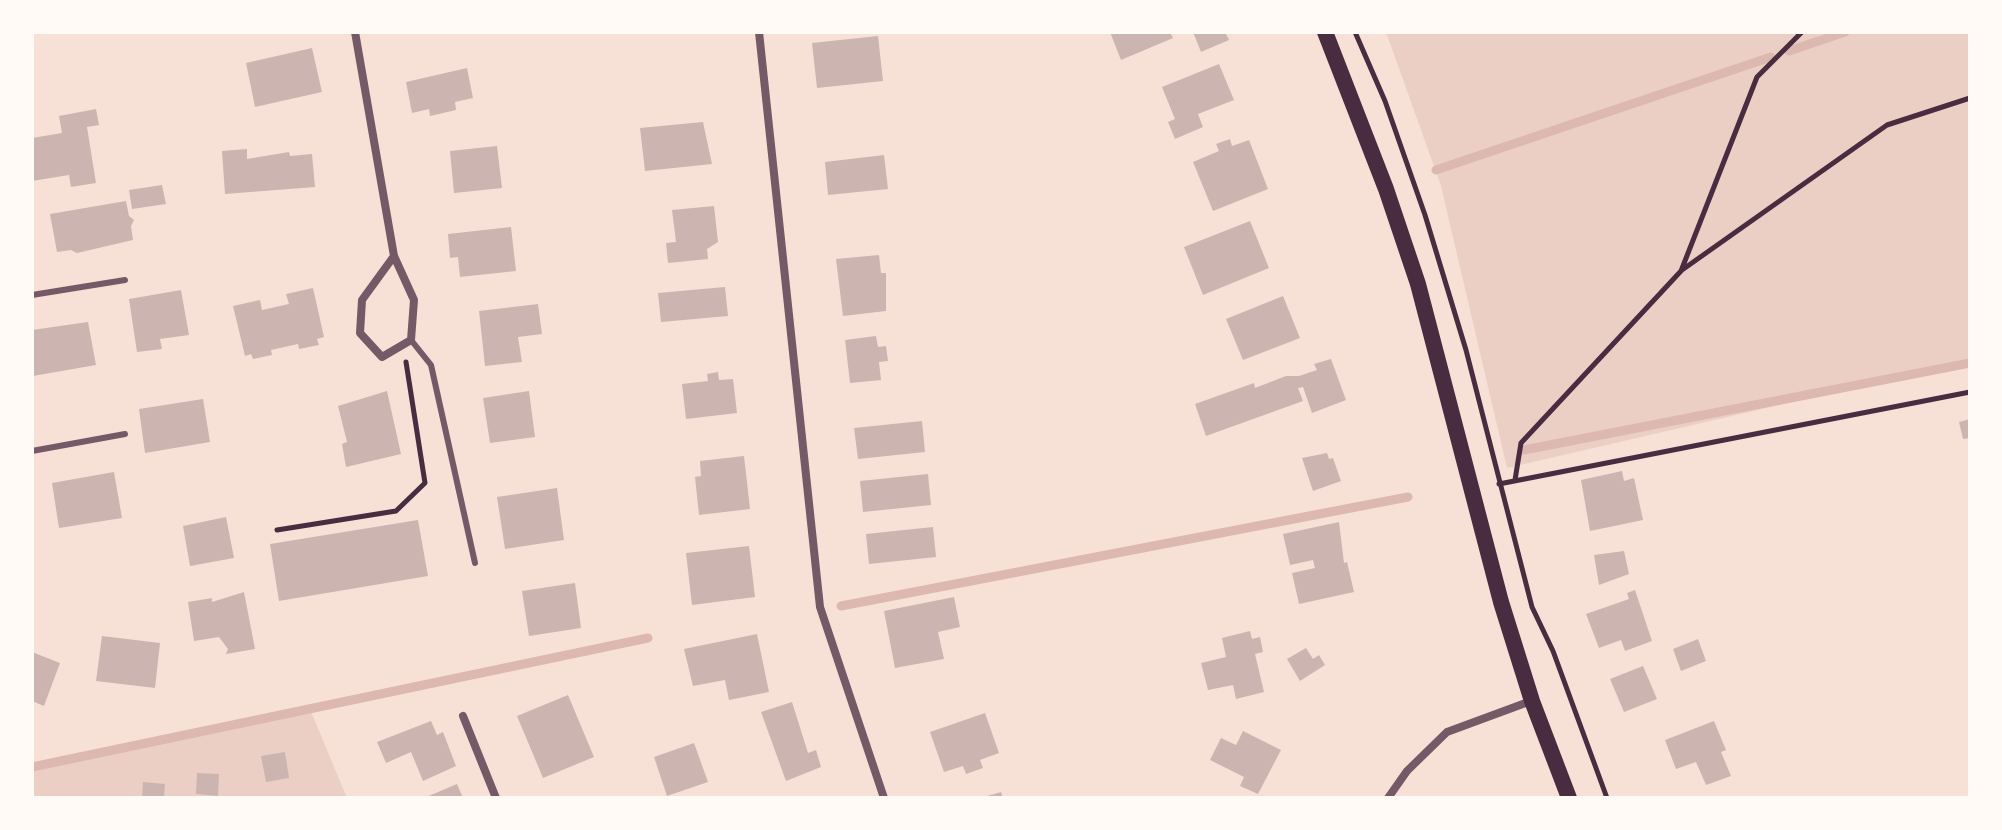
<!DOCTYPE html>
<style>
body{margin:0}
#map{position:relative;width:2002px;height:830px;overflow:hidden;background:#f7e1d7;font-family:"PT Sans Narrow",sans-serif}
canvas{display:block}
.frame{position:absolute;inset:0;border:34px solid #fffaf5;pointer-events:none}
</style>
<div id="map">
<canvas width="2002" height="830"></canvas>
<div class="frame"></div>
</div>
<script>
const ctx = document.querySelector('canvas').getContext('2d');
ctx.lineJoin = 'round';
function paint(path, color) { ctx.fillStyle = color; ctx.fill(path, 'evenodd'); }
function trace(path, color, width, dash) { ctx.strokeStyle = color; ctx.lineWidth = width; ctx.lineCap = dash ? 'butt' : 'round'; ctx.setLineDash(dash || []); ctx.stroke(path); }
const green = new Path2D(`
 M1386 32H1970V361L1507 468 1441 186Z
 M310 709 347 798H32V765Z`);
const stream = new Path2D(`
 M1789 51 1845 32
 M1436 170 1771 57
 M1524 450 1970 363
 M841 606 1408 497
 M32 767 648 638`);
const building = new Path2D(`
 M1110 32H1170L1173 38 1121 60Z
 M1193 32H1225L1229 40 1201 52Z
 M878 36 883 81 817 88 812 43Z
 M312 48 322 92 255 107 246 63Z
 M1219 64 1234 100 1198 114 1203 127 1175 139 1168 122 1175 119 1162 87Z
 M467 68 473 98 455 102 456 110 430 116 429 109 412 113 406 82Z
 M96 109 99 125 87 127 96 183 71 187 69 175 32 181V138L62 133 59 116Z
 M703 122 712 164 645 171 640 128Z
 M1230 139 1232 146 1249 140 1268 189 1213 211 1193 162 1219 151 1216 144Z
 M497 146 502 188 454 193 450 151Z
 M247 149V159L289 152 290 156 312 154 315 187 225 194 222 151Z
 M884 155 888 189 828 195 825 162Z
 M162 185 166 204 132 209 129 190Z
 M126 201 129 216 134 220 131 226 133 240 77 253 71 250 57 252 50 214Z
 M714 206 718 242 707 249 708 259 668 263 666 243 676 242 672 210Z
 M1250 221 1269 268 1203 295 1184 247Z
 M511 227 516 271 460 277 458 257 450 258 448 234Z
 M879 255 881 273H886V311L843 316 836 259Z
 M725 287 728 316 661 322 658 293Z
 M313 288 324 337 317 339 319 345 299 349 298 344 271 350 272 355 253 359 251 354 245 356 233 306 260 300 262 310 289 304 286 294Z
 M181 290 189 335 160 339 162 349 137 352 129 299Z
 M1283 296 1300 338 1243 360 1226 319Z
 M538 304 542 334 518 337 522 362 485 366 479 311Z
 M88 322 96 365 33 376 32 330Z
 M876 336 878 347 886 346 888 361 879 362 881 380 850 383 845 340Z
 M1331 359 1346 400 1312 413 1303 387 1298 388 1303 401 1206 436 1195 404 1254 383 1255 388 1286 376H1299L1317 370 1314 364Z
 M718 372 719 380 733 379 737 413 686 419 682 384 708 381 707 374Z
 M387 391 401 454 346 467 342 444 347 442 338 406Z
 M529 391 535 437 490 443 483 398Z
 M203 399 210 442 145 453 139 409Z
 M1970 419V438L1963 439 1959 422Z
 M922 421 925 452 858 459 854 428Z
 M1327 453 1329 459 1333 458 1341 481 1313 491 1302 458Z
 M744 456 750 509 699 515 695 477 701 476 700 461Z
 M1622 471 1624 481 1634 478 1643 520 1590 531 1581 480Z
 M114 472 122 518 59 528 52 483Z
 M928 474 931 505 863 512 860 481Z
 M557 488 564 540 505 549 497 497Z
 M226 517 234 558 190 566 183 526Z
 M418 520 428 576 279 601 270 544Z
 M1339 522 1344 563 1347 562 1354 592 1299 604 1292 573 1315 568 1313 560 1290 565 1283 534Z
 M933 527 936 557 869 564 866 534Z
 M749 546 755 597 692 605 686 553Z
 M1624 551 1629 574 1599 585 1594 555Z
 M575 583 581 628 529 636 522 591Z
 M1635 590 1652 641 1625 651 1621 640 1599 648 1586 614 1629 599 1627 593Z
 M244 592 255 649 226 654 228 649 219 637 194 641 188 602 212 598V602Z
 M954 597 960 627 938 632 944 659 895 668 884 611Z
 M1250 631 1252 639 1260 637 1263 652 1255 654 1264 692 1236 699 1233 685 1208 690 1201 663 1226 657 1222 638Z
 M757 634 769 692 729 700 725 680 693 686 684 649Z
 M102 636 160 643 155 688 96 681Z
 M1698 639 1706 661 1681 671 1673 649Z
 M1306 648 1313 659 1319 655 1325 665 1300 681 1287 659Z
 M32 652 60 663 44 706 32 701Z
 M1643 666 1657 699 1624 712 1610 679Z
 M568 695 594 757 543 778 517 716Z
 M792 702 808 753 816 750 821 767 786 781 761 712Z
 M985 713 999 753 980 760 983 768 966 774 963 766 944 772 930 732Z
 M431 721 437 735 443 732 456 766 423 781 411 752 386 763 377 742Z
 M1714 721 1726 750 1721 752 1731 776 1706 785 1696 762 1676 769 1665 740Z
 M1243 731 1281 750 1258 794 1240 786 1244 777 1210 760 1221 738 1236 745Z
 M694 743 708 782 667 796 654 757Z
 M285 752 289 778 266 782 261 756Z
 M197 773 219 774 218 796 196 794Z
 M143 782 165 784 164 798H142Z
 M457 784 463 798H424Z
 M1001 792 1003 798H984V797Z`);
const path = new Path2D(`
 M1355 32 1385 101 1425 215 1466 350 1532 607 1553 651 1607 798
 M1682 270 1887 125 1970 98
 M1515 480 1521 443 1681 271 1757 77 1802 32
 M1499 484 1970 392
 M277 530 396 511 425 483 406 362`);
const service = new Path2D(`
 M32 295 125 280
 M411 340 431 365 475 563
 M32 451 125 434`);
const minor = new Path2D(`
 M355 32 394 256 414 300 411 340 382 357 360 333 362 300 394 256
 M759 32 820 607 884 798
 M463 716 496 798
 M1388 798 1407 771 1447 732 1531 701`);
const secondary = new Path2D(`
 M1325 32 1386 189 1418 284 1501 602 1532 701 1569 798`);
paint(green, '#ebcfc5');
trace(stream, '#dcb8b0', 9);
paint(building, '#ccb4b1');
trace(path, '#4a2c40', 5);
trace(service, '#755966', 6);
trace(minor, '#755966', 8);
trace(secondary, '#4a2c40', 16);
</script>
